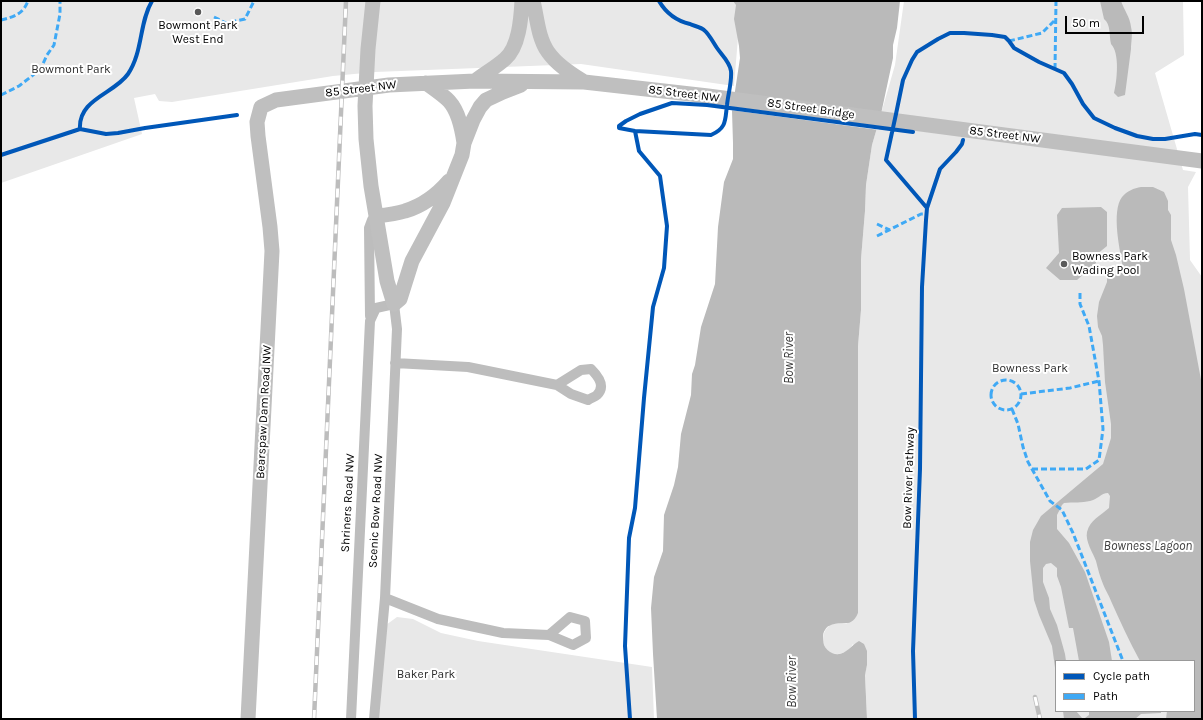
<!DOCTYPE html>
<style>
body{margin:0}
#map{position:relative;width:1203px;height:720px;overflow:hidden;background:#fff;font-family:Karla,sans-serif}
canvas{display:block}
.frame{position:absolute;inset:0;border:2px solid #000;pointer-events:none}
.legend{position:absolute;left:1055px;top:660px;width:140px;height:52px;box-sizing:border-box;background:#fff;border:1px solid #999;margin:0;padding:5px 7px;list-style:none;font-size:12px;color:#000}
.legend li{display:flex;align-items:center;gap:8px;height:20px}
.legend b{width:20px;border:1px solid #999}
.scale{position:absolute;left:1065px;top:16px;width:79px;height:18px;box-sizing:border-box;border:2px solid #000;border-top:0;padding-left:5px;font-size:12px;line-height:14px;white-space:nowrap;color:#000;-webkit-text-stroke:3px #fff;paint-order:stroke}
</style>
<div id="map">
<canvas width="1203" height="720"></canvas>
<div class="frame"></div>
<ul class="legend">
<li><b style="height:5px;background:#0057b8"></b>Cycle path</li>
<li><b style="height:5px;background:#3fa9f5"></b>Path</li>
</ul>
<div class="scale">50 m</div>
</div>
<script>
const ctx = document.querySelector('canvas').getContext('2d');
ctx.lineJoin = 'round';
function paint(path, color) { ctx.fillStyle = color; ctx.fill(path, 'evenodd'); }
function trace(path, color, width, dash) { ctx.strokeStyle = color; ctx.lineWidth = width; ctx.lineCap = dash ? 'butt' : 'round'; ctx.setLineDash(dash || []); ctx.stroke(path); }
function write(font, color, halo, rows, align = 'center') {
  ctx.font = font + ' Karla,sans-serif'; ctx.lineWidth = 4; ctx.setLineDash([]); ctx.textBaseline = 'middle'; ctx.strokeStyle = halo; ctx.fillStyle = color; for (const [text, x, y, turn = 0] of rows) {
    ctx.save(); ctx.translate(x, y); ctx.rotate((+turn || 0) * Math.PI / 180); ctx.textAlign = isNaN(turn) ? turn : align; if (halo) ctx.strokeText(text, 0, 0); ctx.fillText(text, 0, 0); ctx.restore();
  }
}
const green = new Path2D(`
 M1 1H741L734 86 581 64 375 72 333 76 172 102 159 101 155 94 134 98 142 134 1 183Z
 M904 1H1183L1184 55 1155 73 1183 170 1196 172 1188 187 1190 260 1202 277V719H867L865 674 867 665 853 644C851 647 849 650 847 651 844 653 841 654 838 654 816 655 818 616 846 624L858 613V346L861 310V259L865 211 866 185 872 145 895 65ZM1056 661H1194V711H1056Z
 M397 617 413 619 441 633 478 641 652 667 654 719H378L386 625Z`);
const water = new Path2D(`
 M733 1H900L897 28 893 45V58L881 114 872 145 866 185 865 211 861 259V310L858 346V613C851 630 841 619 829 626 828 626 826 628 825 630 822 634 823 640 824 645 826 649 828 651 832 653 844 658 850 646 859 641L864 644 867 651V665L865 675 867 719H657L653 654 651 608 654 577 663 551 664 515 674 485 678 467 681 434 691 395 692 374 695 365 701 327 715 284 718 227 724 182 733 159V143L732 111 740 58 739 46 734 19 736 5Z
 M1100 1H1121C1124 10 1130 17 1131 27 1133 34 1131 42 1131 49 1129 64 1127 80 1125 95L1118 97 1114 93C1117 81 1120 53 1111 44 1109 36 1111 24 1104 19Z
 M1141 187H1153L1164 192 1168 201V210L1171 215V240L1176 255 1184 289 1202 385V719H1166L1167 711H1194V661H1140C1129 641 1120 621 1111 601 1109 595 1105 590 1103 584 1100 577 1098 569 1096 561 1093 553 1085 541 1087 532 1090 520 1100 516 1109 508L1110 496 1108 493C1101 493 1097 500 1090 501 1082 503 1073 502 1064 503L1062 505 1057 515V529L1069 543 1085 572 1109 642 1112 661H1079L1073 628H1069L1061 587 1057 576V568L1051 563 1046 564 1043 568V582L1049 598 1050 609 1057 625 1065 654 1066 661H1056V675L1052 646 1039 615 1034 600 1030 561V542L1033 530 1041 516 1103 464 1111 438V424L1105 382 1103 345 1102 336 1098 327 1097 316 1099 302 1107 282V274L1109 273 1112 275H1115L1123 268C1120 250 1111 212 1122 197 1127 191 1134 188 1141 187Z
 M1101 207 1107 212V246L1096 255V263L1077 280H1060L1046 268 1059 253 1057 215 1062 208Z
 M1063 711H1076L1082 718H1085L1089 715V711H1161V713L1141 714 1135 719H1064Z`);
const pier = new Path2D(`
 M733 93 884 113 879 130 730 110Z`);
const street = new Path2D(`
 M370 316 369 228 372 220 376 216
 M395 363 468 367 557 385 571 394 588 400C591 398 595 397 597 395 606 386 598 376 591 369L581 370 557 385
 M385 598 438 619 503 633 549 635 573 645 586 638 585 621 570 617 549 635
 M351 719 370 321 376 308 394 304 397 329 385 598 374 719`);
const secondary = new Path2D(`
 M373 1 368 49 365 106 366 139 371 186 387 281 394 304 400 299 412 261 443 203 462 155 464 143 473 120 480 107 486 100 503 92 521 85
 M533 1C537 17 538 38 548 52 557 65 572 74 584 82
 M475 81C484 74 496 67 505 59 519 47 521 19 522 1
 M426 83C434 89 442 94 449 101 459 112 462 129 464 143
 M376 216C386 215 396 214 405 211 422 206 437 195 449 181
 M248 719 272 251 270 227 258 136 257 122 261 107 276 100 389 85 475 81 584 82 708 96 1202 161`);
const rail = new Path2D(`
 M1035 697 1040 719
 M314 719 346 1`);
const quiet = new Path2D(`
 M214 17 226 23 245 19 254 1
 M1 20C14 17 23 14 28 1
 M1009 41 1042 33 1056 19
 M1055 69 1056 1
 M1 95 19 86 32 76 41 68 47 55 54 45 60 14V1
 M877 224 890 230
 M877 236 921 214H927
 M991 395a15 15 0 1 1 30 0a15 15 0 1 1-30 0Z
 M1021 394 1070 388 1099 381
 M1012 409 1018 424 1023 447 1028 462 1050 501 1062 510 1073 533 1123 661
 M1032 469H1086L1099 460 1103 429 1099 381 1089 326 1080 304V292`);
const cycleway = new Path2D(`
 M659 1C666 13 677 21 690 24 694 26 701 27 704 30 709 34 713 42 717 48 721 54 730 62 731 71 732 82 728 94 727 105 725 120 727 128 711 135L635 131 619 128V126L626 121 640 114 672 103 707 105 913 132
 M80 129C78 99 114 94 128 74 143 52 139 23 152 1
 M1 155 80 129 106 134 118 133 145 128 237 115
 M927 208 886 160 896 114 903 80 912 60 917 52 938 39 950 33H964L992 35 1005 37 1009 41 1014 48 1039 62 1064 73 1072 84 1083 104 1094 118 1115 128 1137 136 1153 139H1165L1195 134 1202 135
 M630 719 625 646 629 538 635 508 644 398 653 307 664 268 667 226 660 176 639 151 635 131
 M915 719 913 651 920 469 922 287 926 220 927 208 940 169 956 152 962 144 963 140`);
const markers = [
 [198,12,4,"#595959"],
 [1064,264,4,"#595959"]
];
const poiNames = [
 ["Bowmont Park",198,26],
 ["West End",198,40],
 ["Bowness Park",1072,257,"left"],
 ["Wading Pool",1072,271,"left"]
];
const parkNames = [
 ["Bowmont Park",71,70],
 ["Bowness Park",1030,369],
 ["Baker Park",426,675]
];
const streetNames = [
 ["85 Street NW",361,89,-7],
 ["85 Street NW",684,94,7],
 ["85 Street Bridge",811,109,8],
 ["85 Street NW",1005,135,7],
 ["Bearspaw Dam Road NW",264,412,-87],
 ["Bow River Pathway",909,478,-88],
 ["Shriners Road NW",348,503,-87],
 ["Scenic Bow Road NW",376,511,-87]
];
const waterNames = [
 ["Bow River",789,358,-90],
 ["Bowness Lagoon",1148,546],
 ["Bow River",792,682,-90]
];
paint(green, '#e8e8e8');
paint(water, '#bababa');
paint(pier, '#fff');
trace(street, '#bdbdbd', 10);
trace(secondary, '#bfbfbf', 15);
trace(rail, '#bdbdbd', 4.5);
trace(rail, '#fff', 3, [9]);
trace(quiet, '#3fa9f5', 3, [6, 3]);
trace(cycleway, '#0057b8', 4);
for (const [x, y, r, color] of markers) { const dot = new Path2D(); dot.arc(x, y, r, 0, 2 * Math.PI); ctx.fillStyle = color; ctx.fill(dot); trace(dot, '#fff', 1.5); }
write('12px', '#000', '#fff', poiNames);
write('12px', '#2d2d2d', '#fff', parkNames);
write('12px', '#000', '#fff', streetNames);
write('italic 13px', '#3e3e3e', '#fff', waterNames);
</script>
